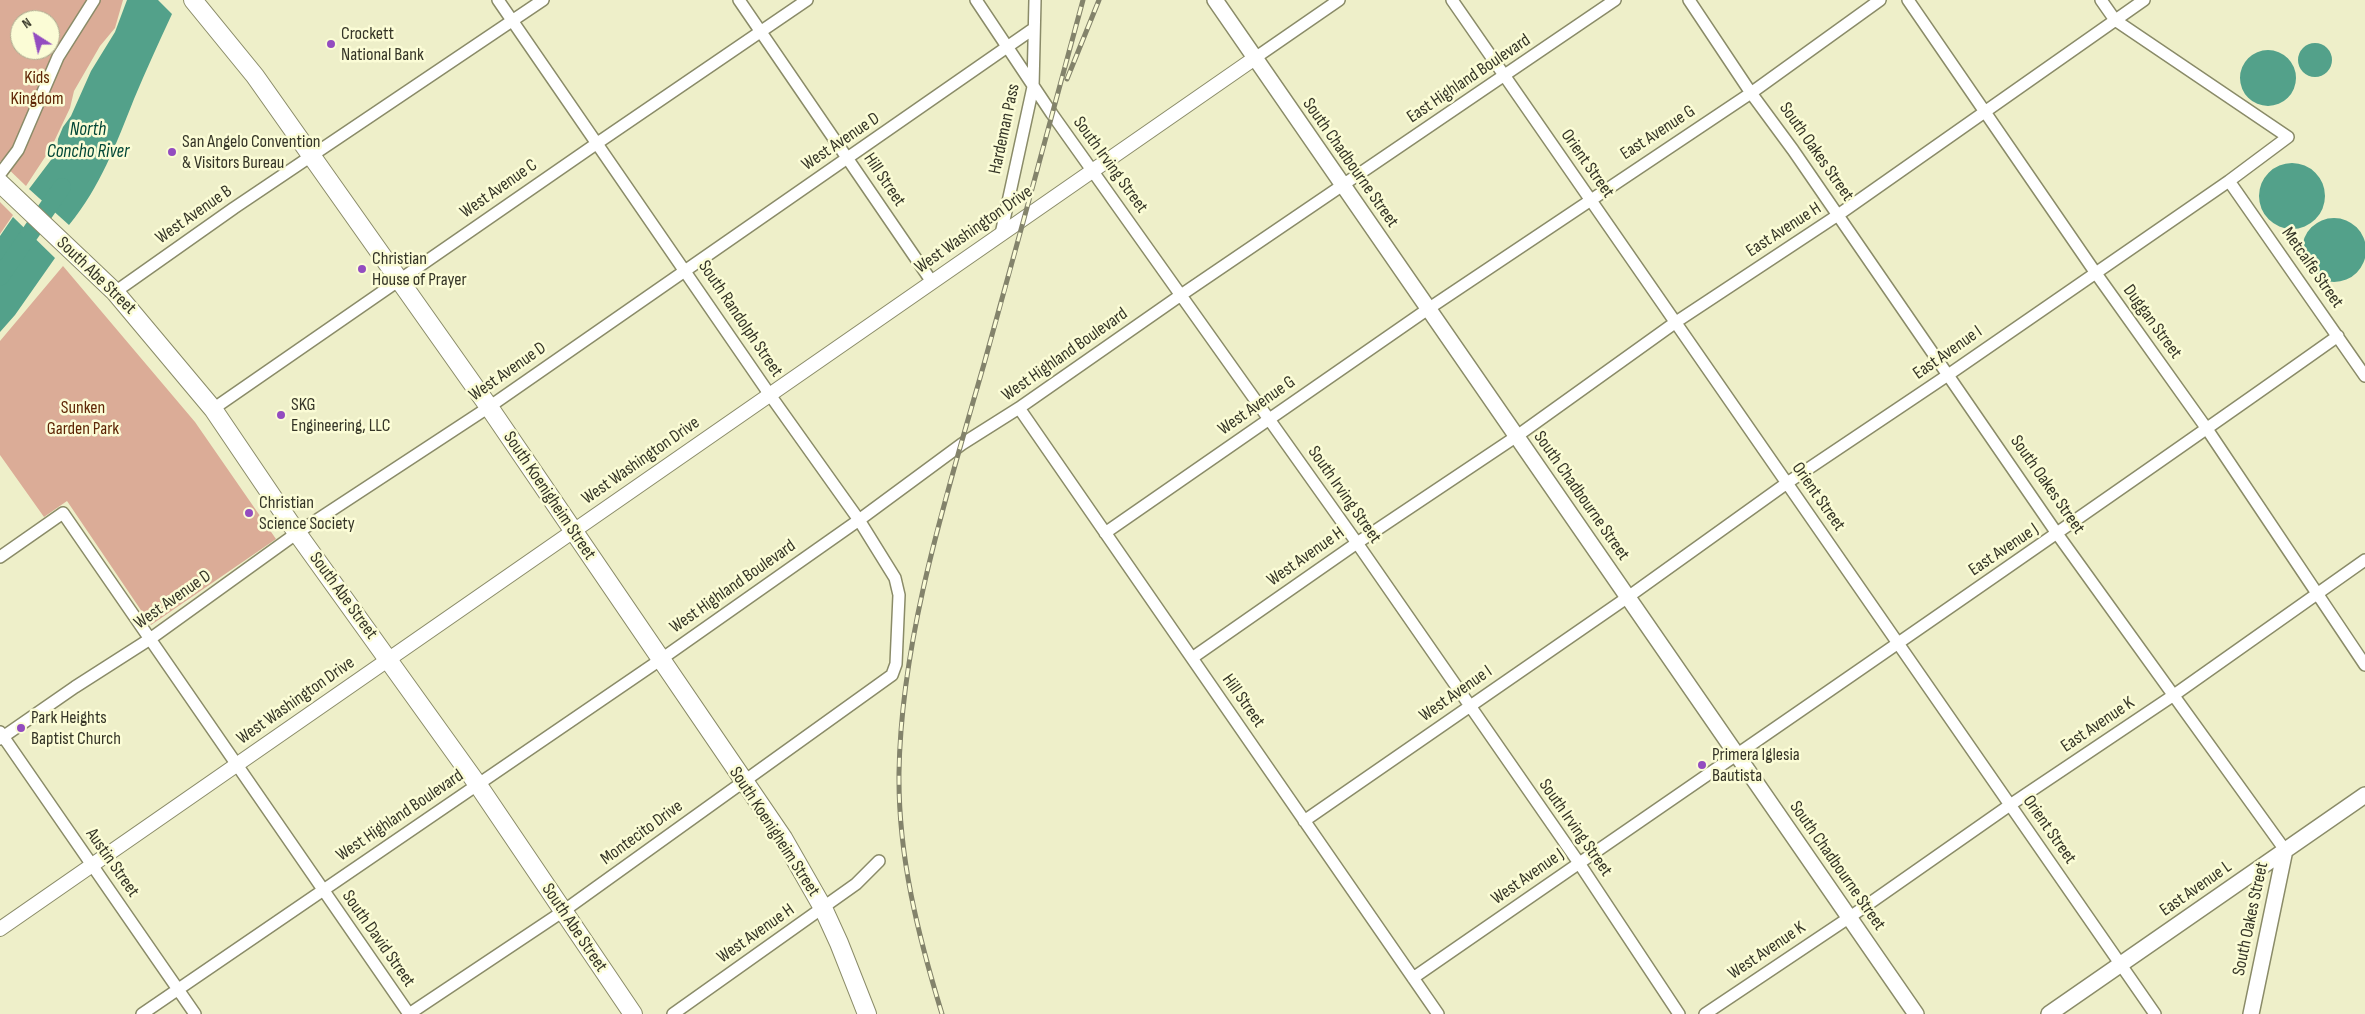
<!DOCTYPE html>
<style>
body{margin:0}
#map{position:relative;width:2365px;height:1014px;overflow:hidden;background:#eeefc9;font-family:"Sofia Sans Condensed",sans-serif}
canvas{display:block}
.north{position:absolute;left:10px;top:10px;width:50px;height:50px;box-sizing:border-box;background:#fbfcd6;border:1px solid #acac90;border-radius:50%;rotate:325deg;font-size:14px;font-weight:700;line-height:20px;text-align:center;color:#353527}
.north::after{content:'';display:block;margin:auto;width:18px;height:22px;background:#934cc0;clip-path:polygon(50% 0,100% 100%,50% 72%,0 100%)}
</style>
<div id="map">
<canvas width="2365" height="1014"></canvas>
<div class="north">N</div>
</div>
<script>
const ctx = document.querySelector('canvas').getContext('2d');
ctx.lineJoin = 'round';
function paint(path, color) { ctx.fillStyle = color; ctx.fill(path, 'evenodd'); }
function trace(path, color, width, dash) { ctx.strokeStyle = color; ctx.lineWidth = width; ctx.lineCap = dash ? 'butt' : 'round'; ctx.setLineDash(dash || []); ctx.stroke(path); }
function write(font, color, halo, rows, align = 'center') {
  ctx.font = font + ' "Sofia Sans Condensed",sans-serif'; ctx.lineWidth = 5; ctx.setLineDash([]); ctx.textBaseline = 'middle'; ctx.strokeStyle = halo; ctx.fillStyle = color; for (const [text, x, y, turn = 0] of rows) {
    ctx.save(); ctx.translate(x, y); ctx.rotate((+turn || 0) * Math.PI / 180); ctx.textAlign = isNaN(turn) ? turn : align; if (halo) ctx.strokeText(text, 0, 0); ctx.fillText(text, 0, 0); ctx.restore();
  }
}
const green = new Path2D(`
 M0 0H123L115 28 100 46 74 91 70 108 51 148 26 186 0 161ZM20 20H50V50H20Z
 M0 202 13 215 0 234Z
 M63 266 195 422 276 539 151 625 67 501 44 517 0 455V341Z`);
const water = new Path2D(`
 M127 0H158L172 14C159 42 146 70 134 99 116 144 101 186 69 225L29 189 57 152 58 139 63 127 71 116 91 71 115 32Z
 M2298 60a17 17 0 1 1 34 0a17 17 0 1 1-34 0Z
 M2240 78a28 28 0 1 1 56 0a28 28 0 1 1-56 0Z
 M2259 196a33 33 0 1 1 66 0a33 33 0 1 1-66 0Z
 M13 217 55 258 15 315 0 332V236Z
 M2302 250a32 32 0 1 1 64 0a32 32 0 1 1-64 0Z`);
const river = new Path2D(`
 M0 277 62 187`);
const minor = new Path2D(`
 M739 0 932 282
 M976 0 1052 114 1357 543 1579 863 1679 1014
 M1452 0 2155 1014
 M1689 0 1751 93 1793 150 2058 535 2285 850
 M1908 0 2095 272 2207 429 2365 665
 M1255 58 1339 0
 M0 174 18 150 58 57 94 0
 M2229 181 2365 376
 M1001 234 1033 87 1035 0
 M115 292 234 208 543 0
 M1019 408 1438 1014
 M213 409 596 144 807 0
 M1105 533 1428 309 1751 93 1880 0
 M0 557 63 513 409 1014
 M1192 658 1357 543 1517 436 1676 322 1838 215 2144 0
 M0 732 195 1014
 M0 739 75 687 150 639 297 533 489 407 1033 29
 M1304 821 1628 597 1787 483 1948 375 2229 181 2288 137 2115 20 2101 0
 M1413 978C1722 764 2032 553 2338 336
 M142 1014 660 660 859 520 962 444 1019 408 1181 295 1615 0
 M409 1014 562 912 892 675 896 664 899 595 895 578 859 520 770 395 498 0
 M673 1014 856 884 879 861
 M1705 1014 1850 917 2010 805 2174 695 2365 560`);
const tertiary = new Path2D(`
 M0 929 1255 58`);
const secondary = new Path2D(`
 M1215 0 1916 1014
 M2049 1014 2365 795
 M2251 1014 2285 850`);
const primary = new Path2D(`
 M193 0 255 76 489 407 783 838 823 908 839 943 867 1014
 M0 183 115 292 213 409 297 533 478 785 633 1014`);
const rail = new Path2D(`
 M1067 79 1099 0
 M942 1014C918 935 898 856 899 773 901 637 947 494 984 364 1018 243 1050 121 1083 0`);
const markers = [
 [331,44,5,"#934cc0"],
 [172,152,5,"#934cc0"],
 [362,269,5,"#934cc0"],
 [281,415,5,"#934cc0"],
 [249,513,5,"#934cc0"],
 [21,728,5,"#934cc0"],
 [1702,765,5,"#934cc0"]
];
const poiNames = [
 ["Crockett",341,34],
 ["National Bank",341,55],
 ["San Angelo Convention",182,142],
 ["& Visitors Bureau",182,163],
 ["Christian",372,259],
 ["House of Prayer",372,280],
 ["SKG",291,405],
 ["Engineering, LLC",291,426],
 ["Christian",259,503],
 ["Science Society",259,524],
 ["Park Heights",31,718],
 ["Baptist Church",31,739],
 ["Primera Iglesia",1712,755],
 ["Bautista",1712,776]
];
const parkNames = [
 ["Kids",37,78],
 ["Kingdom",37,99],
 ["Sunken",83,408],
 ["Garden Park",83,429]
];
const streetNames = [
 ["East Highland Boulevard",1469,79,-34],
 ["Hardeman Pass",1005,129,-78],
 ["East Avenue G",1658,133,-33],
 ["West Avenue D",841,142,-34],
 ["South Oakes Street",1816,152,55],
 ["South Chadbourne Street",1350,163,55],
 ["Orient Street",1587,164,55],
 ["South Irving Street",1110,165,54],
 ["Hill Street",884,180,56],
 ["West Avenue C",499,189,-35],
 ["West Avenue B",194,215,-35],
 ["West Washington Drive",974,230,-35],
 ["East Avenue H",1784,230,-33],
 ["Metcalfe Street",2312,268,55],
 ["South Abe Street",96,276,44],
 ["South Randolph Street",740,319,56],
 ["Duggan Street",2152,322,54],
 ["East Avenue I",1948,353,-35],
 ["West Highland Boulevard",1065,355,-35],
 ["West Avenue D",508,372,-35],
 ["West Avenue G",1257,406,-35],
 ["West Washington Drive",641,461,-35],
 ["South Oakes Street",2047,485,55],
 ["South Irving Street",1344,495,55],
 ["South Koenigheim Street",549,496,56],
 ["South Chadbourne Street",1581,496,55],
 ["Orient Street",1818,497,55],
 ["East Avenue J",2004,550,-34],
 ["West Avenue H",1306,557,-35],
 ["West Highland Boulevard",733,587,-35],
 ["South Abe Street",343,596,54],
 ["West Avenue D",173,600,-35],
 ["West Avenue I",1456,694,-35],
 ["West Washington Drive",296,701,-35],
 ["Hill Street",1243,701,55],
 ["East Avenue K",2098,725,-34],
 ["West Highland Boulevard",400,816,-34],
 ["South Irving Street",1575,828,55],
 ["Orient Street",2049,830,55],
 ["South Koenigheim Street",774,832,57],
 ["Montecito Drive",642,833,-36],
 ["Austin Street",112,863,55],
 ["South Chadbourne Street",1837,866,55],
 ["West Avenue J",1528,877,-35],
 ["East Avenue L",2196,889,-35],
 ["South Oakes Street",2251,919,-78],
 ["South Abe Street",574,928,56],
 ["West Avenue H",756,934,-35],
 ["South David Street",378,939,55],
 ["West Avenue K",1767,951,-34]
];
const waterNames = [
 ["North",88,130],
 ["Concho River",88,152]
];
paint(green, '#dbac97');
paint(water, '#53a18a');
trace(river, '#53a18a', 18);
trace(minor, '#8a8b68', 14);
trace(tertiary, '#8a8b68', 16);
trace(secondary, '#8a8b68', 18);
trace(primary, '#8a8b68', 20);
trace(minor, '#fff', 11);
trace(tertiary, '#fff', 14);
trace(secondary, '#fff', 15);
trace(primary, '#fff', 18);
trace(rail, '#83836b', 5);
trace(rail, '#fbfcd6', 3, [9]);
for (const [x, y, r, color] of markers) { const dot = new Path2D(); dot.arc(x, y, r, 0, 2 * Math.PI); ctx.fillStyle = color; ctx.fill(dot); trace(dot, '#fbfcd6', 2); }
write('18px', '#353527', '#fbfcd6', poiNames, 'left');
write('18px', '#5e2505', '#fbfcd6', parkNames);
write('18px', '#353527', '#fbfcd6', streetNames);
write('italic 19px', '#004636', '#fbfcd6', waterNames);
</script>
